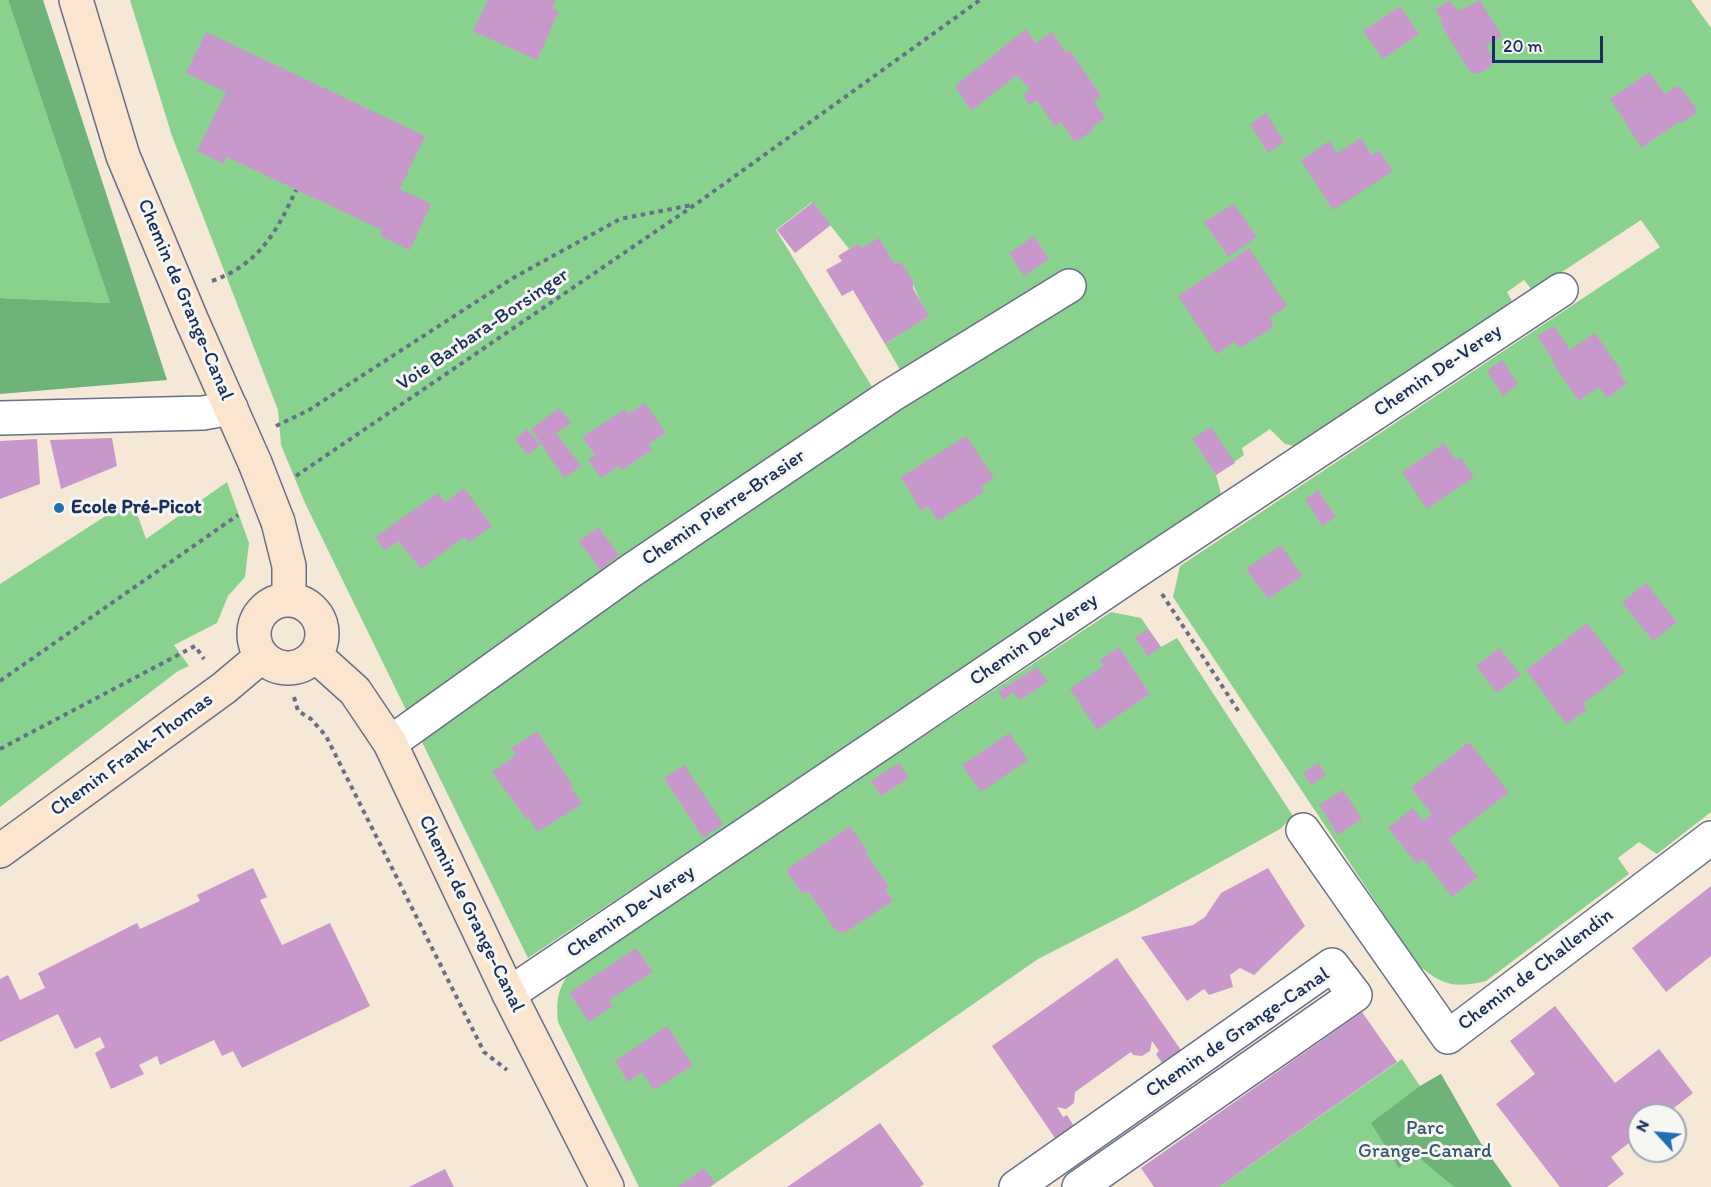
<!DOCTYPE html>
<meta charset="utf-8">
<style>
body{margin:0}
#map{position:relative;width:1711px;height:1187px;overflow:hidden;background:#f5e8d7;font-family:Itim,sans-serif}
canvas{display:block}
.north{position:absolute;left:1627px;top:1103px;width:60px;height:60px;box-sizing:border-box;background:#f6f6f2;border:2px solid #9ea6b7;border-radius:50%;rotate:296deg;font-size:16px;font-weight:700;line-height:24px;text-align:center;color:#1b2f5e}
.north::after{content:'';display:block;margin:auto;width:21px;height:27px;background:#1f6fb2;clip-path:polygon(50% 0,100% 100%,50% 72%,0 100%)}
.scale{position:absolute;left:1492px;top:36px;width:111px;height:27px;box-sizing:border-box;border:3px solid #1b2f5e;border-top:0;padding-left:8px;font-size:18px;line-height:21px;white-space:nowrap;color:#1b2f5e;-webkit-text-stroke:4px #f6f6f2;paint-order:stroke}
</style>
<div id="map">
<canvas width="1711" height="1187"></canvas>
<div class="north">N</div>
<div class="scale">20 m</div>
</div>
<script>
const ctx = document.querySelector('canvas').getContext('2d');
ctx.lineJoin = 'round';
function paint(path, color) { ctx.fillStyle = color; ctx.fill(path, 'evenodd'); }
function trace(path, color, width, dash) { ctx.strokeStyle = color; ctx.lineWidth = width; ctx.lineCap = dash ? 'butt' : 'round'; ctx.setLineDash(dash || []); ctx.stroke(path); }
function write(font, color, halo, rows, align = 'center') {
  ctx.font = font + ' Itim,sans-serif'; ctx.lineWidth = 6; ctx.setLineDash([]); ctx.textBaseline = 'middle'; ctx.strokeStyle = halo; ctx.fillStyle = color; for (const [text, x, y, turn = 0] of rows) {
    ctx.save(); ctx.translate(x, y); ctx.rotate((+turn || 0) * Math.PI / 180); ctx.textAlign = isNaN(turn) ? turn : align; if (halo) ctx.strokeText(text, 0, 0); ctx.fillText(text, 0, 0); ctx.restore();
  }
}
const green = new Path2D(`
 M0 0H8L110 303 0 298Z
 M130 0H1691L1711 28V812L1657 854 1639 842 1618 858 1629 874 1486 981C1453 989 1442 985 1417 964L1173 597 1180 566 1660 247 1641 220 1533 291 1524 280 1507 292 1512 301 1405 376 1298 447 1285 444 1270 429 1242 448 1244 455 1216 475 1222 498 528 958 421 740 594 616 820 461 1084 294 1069 268 902 373 885 344 928 316C918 298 912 280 902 263H894L862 248 859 243 849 249 812 202 776 230 874 390 408 714 305 503 281 445 278 410 172 136Z
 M227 482 249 543 245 577 228 596 217 623 174 645 189 666 178 671 0 807V584L132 499 146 539Z
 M1111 612 1141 618 1161 647 1177 638 1293 816 1280 829 1134 910 1038 959 710 1187H639L558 1022C556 999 558 990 570 971Z
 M1402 1059 1420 1086 1441 1074 1480 1142 1512 1187H1219Z`);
const forest = new Path2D(`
 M8 0H43L167 380 0 394V298L110 303Z
 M1441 1074 1480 1142 1512 1187H1454L1415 1154 1399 1168 1371 1123 1420 1086Z`);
const building = new Path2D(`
 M488 0H556L552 8 559 11 537 60 473 31Z
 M1450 0 1458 11 1480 0 1502 36 1486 46 1493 58 1491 66 1479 74 1470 72 1440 23 1443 22 1435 9Z
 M1400 6 1419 34 1383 59 1363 31Z
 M1026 29 1036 43 1052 32 1066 53 1070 50 1101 96 1094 101 1105 118 1093 127 1092 131 1077 141 1073 140 1061 122 1055 127 1037 100 1029 105 1023 95 1030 90 1017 75 971 111 955 86Z
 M206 32 425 136 400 189 431 204 410 250 380 236 382 230 227 157 224 164 197 151 226 92 186 73Z
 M1649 72 1665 94 1676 86 1681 88 1696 108 1695 114 1682 123 1680 121 1642 148 1610 99Z
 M1266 113 1284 142 1268 153 1250 124Z
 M1361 138 1372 155 1379 150 1393 171 1333 210 1301 160 1329 141 1337 153Z
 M813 202 831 225 795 253 777 230Z
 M1234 204 1257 237 1228 257 1204 222Z
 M1034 236 1049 259 1024 276 1009 253Z
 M879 238 894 263H902L913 282V288L929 316 885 344 853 290 842 296 826 270 842 261 838 256 849 249 859 243 862 248Z
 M1249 248 1287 306 1270 318 1273 324 1272 328 1241 348 1234 342 1217 354 1178 296Z
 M1554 326 1570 350 1595 333 1622 372 1619 374 1627 384 1607 398 1599 387 1579 401 1552 362 1554 361 1537 336Z
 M1502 360 1518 384 1503 396 1487 371Z
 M645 403 666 433 648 444 652 450 622 470 619 466 601 478 588 460 595 455 582 437 625 409 628 414Z
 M559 408 571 423 556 433 581 466 564 478 531 429Z
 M1211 427 1235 463 1216 475 1192 439Z
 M527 429 540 445 528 455 515 439Z
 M966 436 994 478 981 487 984 492 938 521 928 506 921 511 901 477Z
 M112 438 117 466 61 489 50 440Z
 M37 439 40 484 0 499V441Z
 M1444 443 1456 460 1461 457 1474 477 1427 509 1402 472Z
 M464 488 492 526 468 543 464 537 421 569 398 541 385 551 375 537 438 493 445 502Z
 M1318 490 1336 517 1322 526 1305 499Z
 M598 527 619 555 600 570 579 541Z
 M1281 545 1302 576 1268 599 1246 569Z
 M1646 583 1677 622 1653 641 1622 602Z
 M1587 623 1625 672 1583 704 1587 710 1566 724 1526 670Z
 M1148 629 1161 647 1148 656 1135 638Z
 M1119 647 1150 694 1097 730 1070 689 1103 666 1100 660Z
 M1499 648 1521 675 1497 693 1476 666Z
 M1037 667 1048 682 1020 700 1013 692 1004 700 998 692Z
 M537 731 573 786 571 787 582 804 538 832 528 817 526 819 492 772 516 755 511 748Z
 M1009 733 1028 760 981 792 962 765Z
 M1469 742 1509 792 1449 839 1478 877 1452 897 1423 859 1417 864 1388 828 1413 808 1423 821 1432 814 1411 788Z
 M899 763 909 778 881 796 871 781Z
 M1318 763 1326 775 1311 785 1303 773Z
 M684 765 723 824 703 838 664 778Z
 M1343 790 1362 819 1338 835 1319 805Z
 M850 826 868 852 866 854 889 887 885 890 893 901 844 933 836 931 808 891 802 894 786 870Z
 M253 868 267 897 260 900 282 945 330 923 370 1006 242 1068 233 1051 222 1056 214 1040 160 1065 157 1056 139 1065 144 1074 111 1089 95 1053 105 1047 100 1037 75 1049 58 1014 0 1042V979L8 975 20 1000 45 988 38 973 137 923 140 929 200 901 197 895Z
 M1268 868 1305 926 1254 975 1240 968 1230 975 1233 987 1209 995 1204 989 1187 1001 1141 937 1193 925 1205 917 1221 893Z
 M1711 886V956L1666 992 1632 948Z
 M636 948 653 972 609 1000 613 1006 589 1022 569 993Z
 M1117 958 1183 1053 1164 1066 1156 1054 1159 1051 1152 1041 1150 1051 1142 1056 1133 1055 1131 1052 1075 1092 1074 1103 1066 1109 1057 1107 1063 1117 1067 1115 1075 1128 1057 1141 992 1046Z
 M1555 1006 1615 1083 1659 1049 1693 1093 1665 1115H1639V1135L1611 1157 1624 1174 1607 1187H1560L1496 1104 1535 1074 1510 1041Z
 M1362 1012 1397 1062 1219 1187H1154L1141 1168Z
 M667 1026 693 1065 654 1090 642 1073 628 1082 615 1061Z
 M880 1123 924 1184 920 1187H787Z
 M704 1168 715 1183 709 1187H678Z
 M445 1169 454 1187H409Z`);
const path = new Path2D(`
 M212 281C259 264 276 233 296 190
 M276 426 309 410 513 278 620 219 692 205
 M296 476 696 204 980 0
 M1162 594 1239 712
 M0 681 238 515
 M294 697 298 711 311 719 326 736 484 1052 507 1070
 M0 749 195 646 204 659`);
const street = new Path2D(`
 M0 418 203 413 231 408
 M390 743 632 570 890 396 1069 286
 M1303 830 1448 1037 1711 838
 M509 994 1144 566 1561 290
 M1016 1187 1332 965 1355 995 1079 1187`);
const secondary = new Path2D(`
 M76 0 123 156 192 321 255 463
 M278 522 289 566V599
 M254 634a34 34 0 1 1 68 0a34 34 0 1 1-68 0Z
 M315 655 355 691 390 743 509 994 607 1187
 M0 851 224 688 262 656`);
const secondaryBridge = new Path2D(`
 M255 463 278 522`);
const markers = [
 [59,508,6,"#1f6fb2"]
];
const streetNames = [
 ["Chemin de Grange-Canal",185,300,67],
 ["Voie Barbara-Borsinger",483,330,-34],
 ["Chemin De-Verey",1438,371,-34],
 ["Chemin Pierre-Brasier",724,508,-34],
 ["Chemin De-Verey",1034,640,-34],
 ["Chemin Frank-Thomas",132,755,-36],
 ["Chemin De-Verey",631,912,-34],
 ["Chemin de Grange-Canal",471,914,64],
 ["Chemin de Challendin",1536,970,-37],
 ["Chemin de Grange-Canal",1238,1033,-34]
];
const poiNames = [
 ["Ecole Pré-Picot",71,508]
];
const parkNames = [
 ["Parc",1425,1129],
 ["Grange-Canard",1425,1152]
];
paint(green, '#88d28e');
paint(forest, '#6eb479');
paint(building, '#c898cd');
trace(street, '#677088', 36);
trace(secondary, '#677088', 36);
trace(path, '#677088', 4, [4.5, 4.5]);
trace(street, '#fff', 33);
trace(secondary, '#fce5cf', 33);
trace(secondaryBridge, '#677088', 36, []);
trace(secondaryBridge, '#fce5cf', 33);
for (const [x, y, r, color] of markers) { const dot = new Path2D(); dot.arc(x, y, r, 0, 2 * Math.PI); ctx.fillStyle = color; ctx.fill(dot); trace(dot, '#f6f6f2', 2); }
write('20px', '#1b2f5e', '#f6f6f2', streetNames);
write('bold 20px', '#1b2f5e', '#f6f6f2', poiNames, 'left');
write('20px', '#36586a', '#f6f6f2', parkNames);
</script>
